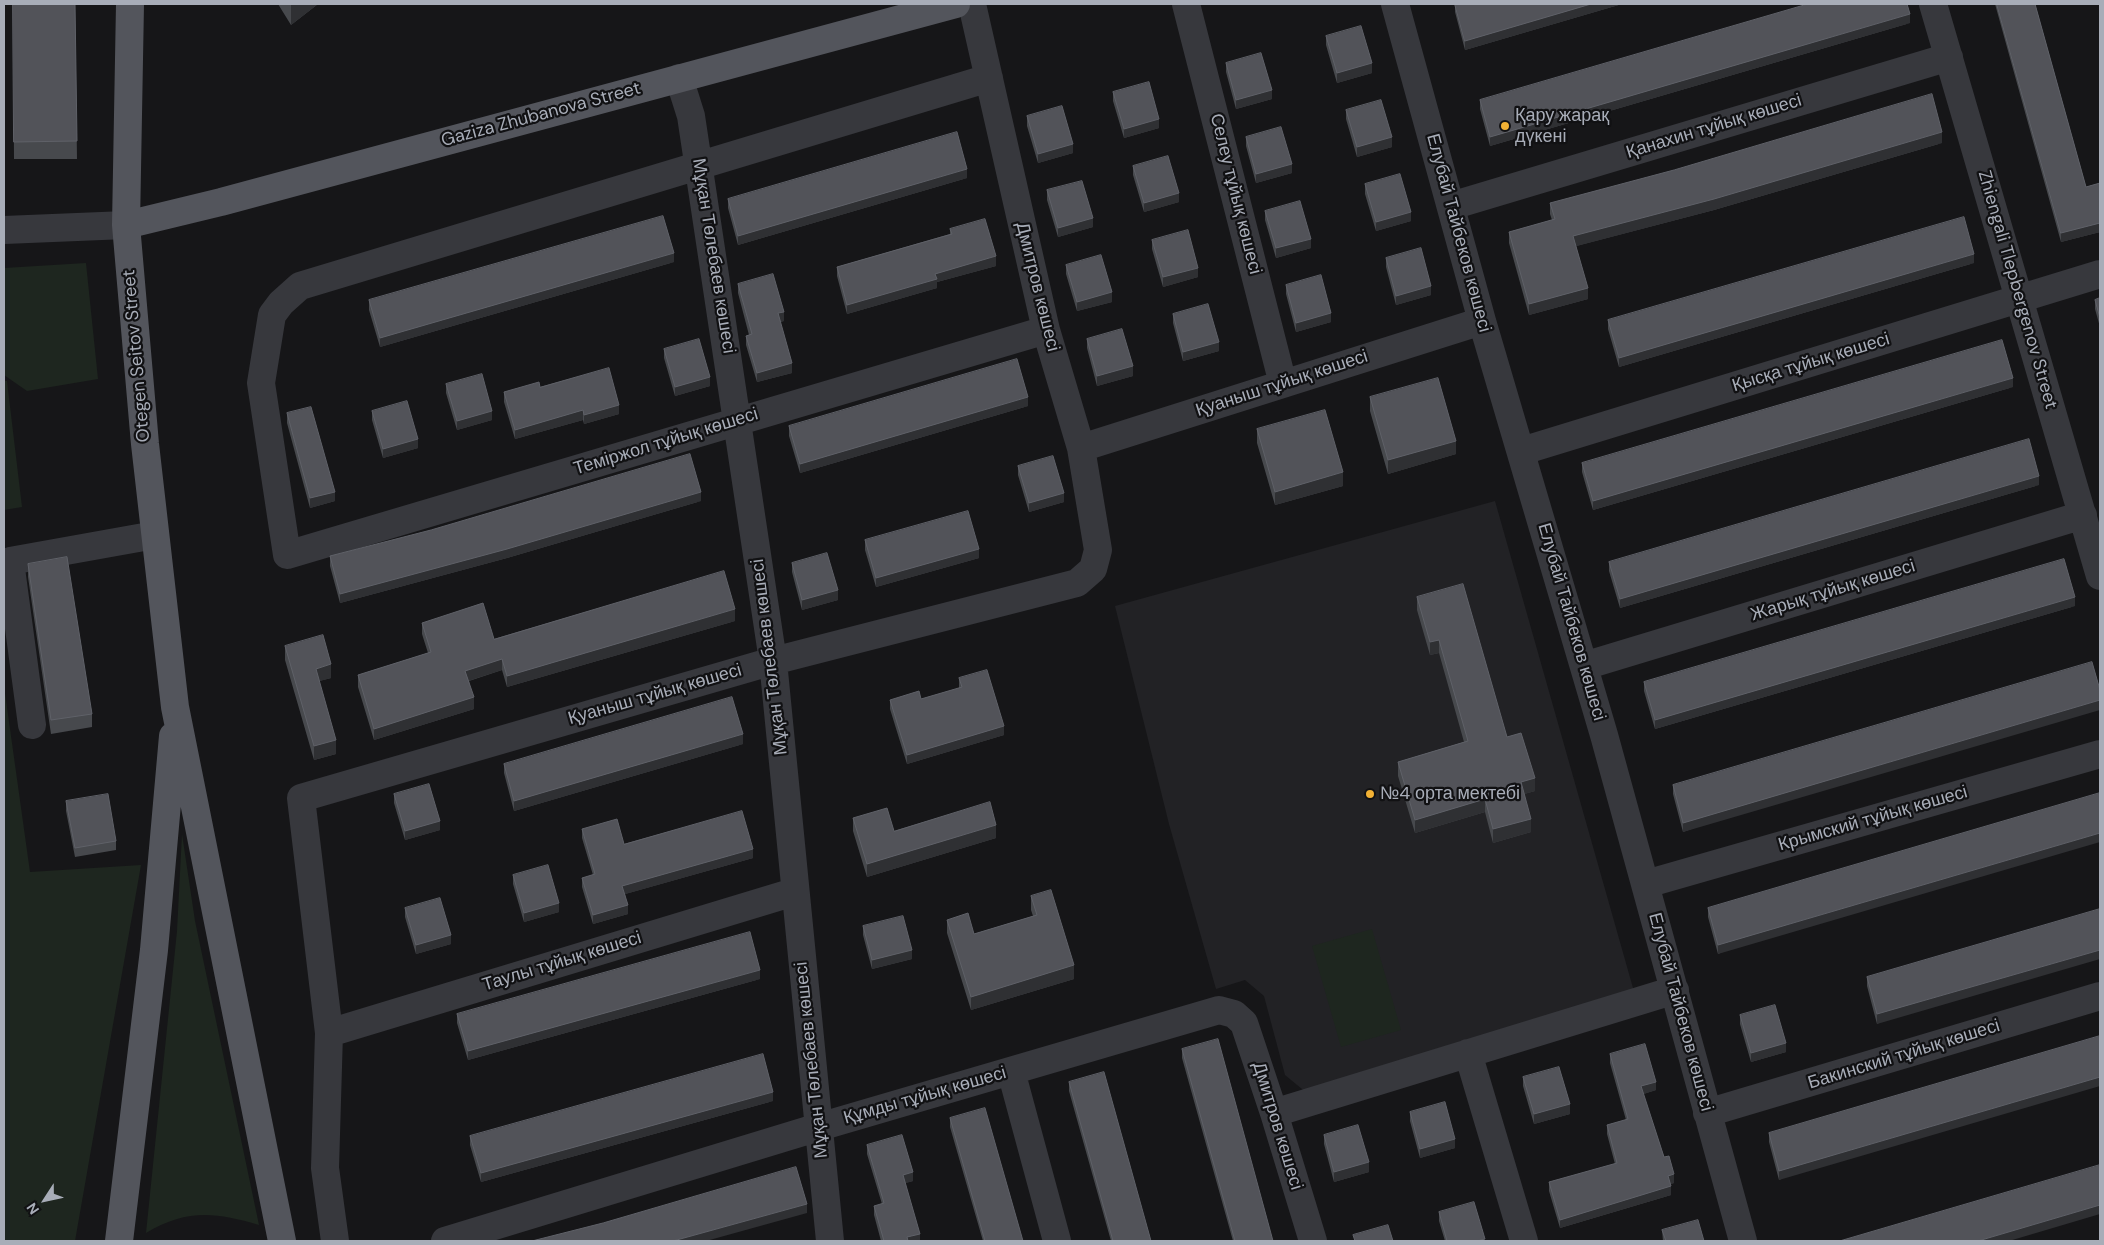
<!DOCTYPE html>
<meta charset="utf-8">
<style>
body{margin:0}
#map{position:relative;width:2104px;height:1245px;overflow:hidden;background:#161618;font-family:"DM Sans",sans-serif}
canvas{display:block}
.frame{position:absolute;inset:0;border:5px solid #a8adb8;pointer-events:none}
.north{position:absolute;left:20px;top:1175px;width:50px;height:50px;-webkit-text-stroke:4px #111113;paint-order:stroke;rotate:235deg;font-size:14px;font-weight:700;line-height:20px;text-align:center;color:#a8adb8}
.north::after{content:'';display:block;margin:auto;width:18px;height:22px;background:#a8adb8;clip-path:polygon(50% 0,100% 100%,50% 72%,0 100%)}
</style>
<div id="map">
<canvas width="2104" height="1245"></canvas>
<div class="frame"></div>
<div class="north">N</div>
</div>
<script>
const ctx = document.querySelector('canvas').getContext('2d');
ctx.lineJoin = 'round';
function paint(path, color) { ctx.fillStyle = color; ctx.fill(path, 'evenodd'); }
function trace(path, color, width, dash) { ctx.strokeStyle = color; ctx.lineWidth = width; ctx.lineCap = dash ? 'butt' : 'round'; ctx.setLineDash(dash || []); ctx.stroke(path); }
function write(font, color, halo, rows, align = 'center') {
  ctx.font = font + ' "DM Sans",sans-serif'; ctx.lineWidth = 4.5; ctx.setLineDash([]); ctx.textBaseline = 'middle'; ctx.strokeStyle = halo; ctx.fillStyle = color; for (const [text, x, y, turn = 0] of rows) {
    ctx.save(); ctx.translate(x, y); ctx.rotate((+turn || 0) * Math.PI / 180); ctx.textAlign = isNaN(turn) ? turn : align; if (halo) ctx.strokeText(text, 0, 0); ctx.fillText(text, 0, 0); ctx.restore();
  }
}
const built = new Path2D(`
 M1495 501 1635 995 1308 1094 1285 1075 1264 996 1245 980 1216 989 1169 824 1115 606Z`);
const green = new Path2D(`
 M86 263 98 379 27 391 4 375V268Z
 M4 381H7L22 507 4 510Z
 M4 686 30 872 141 865 75 1241H4Z
 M182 834 195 921 259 1225C215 1212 186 1209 146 1233L177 931Z
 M1372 929 1401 1030 1341 1047 1312 946Z`);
const minor = new Path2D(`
 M1186 4 1283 384
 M1395 4 1482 321 1604 735 1743 1241
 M1933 4 2100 576
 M679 78 691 116 773 661 830 1241
 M989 78 300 286 281 303 272 315 261 383 287 555 1046 330
 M1451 206 1949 57
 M4 230 126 225
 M1081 448 1482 321
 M1522 451 2100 274
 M1584 666 2083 515
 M32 725 10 561 155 535
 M1646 884 2100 754
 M329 1033 794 892
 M1468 1053 1524 1241
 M1011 1071 1057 1241
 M1274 1113 1675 990
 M1707 1113 2100 996
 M335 1241 325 1168 329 1033 301 798 773 661 1077 583 1093 569 1098 550 1081 448 1046 330 972 4
 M445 1241 819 1127 1219 1010 1234 1014 1244 1023 1274 1113 1313 1241`);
const major = new Path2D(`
 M130 4 126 225 145 444 175 707 282 1241
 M126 225 221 202 956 4
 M119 1241 154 950 173 736`);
const wall = new Path2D(`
 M13 4H75L77 159H14Z
 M278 4H318L291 25Z
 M1455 4H1622L1465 50 1455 12Z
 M1995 4H2035L2086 187 2100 183V232L2061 242Z
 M1910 23 1490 146 1480 109V100Z
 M1326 36 1372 73 1337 83 1326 45Z
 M1226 63 1272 99 1236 109 1226 72Z
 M1113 92 1159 128 1124 138 1113 101Z
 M1346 110 1392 147 1357 157 1346 119Z
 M1027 116 1073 153 1038 163 1027 126Z
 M1246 137 1292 173 1256 183 1246 146Z
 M1942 143 1714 210 1576 246 1588 299 1529 315 1509 243V232L1552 220 1550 214V203Z
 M1133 166 1179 202 1144 212 1133 175Z
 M967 178 738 245 728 208V199Z
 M1365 184 1411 221 1376 231 1365 194Z
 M1047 190 1093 227 1058 237 1047 200Z
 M1265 211 1311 248 1276 258 1265 220Z
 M950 229 996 266 937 282V288L847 314 837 276V267L950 234Z
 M1152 240 1198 277 1163 287 1152 249Z
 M1386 258 1431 295 1396 305 1386 267Z
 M674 262 380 347 369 310V300Z
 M1974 263 1619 367 1608 329V320Z
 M1066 265 1112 302 1077 311 1066 274Z
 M738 284 784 321 780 322 792 373 757 382 746 345V336L749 335 738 293Z
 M1286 285 1331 322 1296 332 1286 294Z
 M2100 298V327L2095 309V300Z
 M1173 314 1219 351 1183 361 1173 323Z
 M1087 339 1133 376 1097 386 1087 348Z
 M664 349 710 386 675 396 664 358Z
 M446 384 492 420 457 430 446 393Z
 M540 387 619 414 584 424 583 420 515 439 504 402V392Z
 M2013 387 1593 510 1582 472V463Z
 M1370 397 1456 454 1388 474 1370 411Z
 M1028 406 800 473 789 436V426Z
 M372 411 418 448 383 458 372 420Z
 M287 413 335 501 310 508 287 423Z
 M1257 429 1343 486 1275 505 1257 443Z
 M1018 466 1064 502 1029 512 1018 475Z
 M2039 485 1620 608 1609 571V562Z
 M701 501 507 558 340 603 330 566V556Z
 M865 540 979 558 876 587 865 550Z
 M792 563 838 600 802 610 792 572Z
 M28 564 92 714V727L51 734 28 577Z
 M1417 597 1507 737 1535 791 1524 794 1531 832 1493 843 1485 812 1415 833 1398 776V762L1464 742 1439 653 1430 655 1417 610Z
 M2075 606 1655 729 1644 691V682Z
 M735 621 507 687 502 670 469 681 474 709 374 740 358 687V675L428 653 422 634V623L494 639Z
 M285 646 331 678 319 681 336 754 314 760 285 660Z
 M959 678 1004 735 907 764 890 709V700L921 699 959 688Z
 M2100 690 1683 832 1673 794V785Z
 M743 744 514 811 504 773V764Z
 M2100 793 1718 954 1708 917V908Z
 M394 794 440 830 405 840 394 803Z
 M66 801 116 841V850L75 857 66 811Z
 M853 818 894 831 996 838 867 877 853 831Z
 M582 829 624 844 753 858 625 894 628 914 593 924 582 887V878L593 875 582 838Z
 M513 875 559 912 524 922 513 884Z
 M1031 896 1074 979 971 1010 947 933V920L974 934 1033 916 1031 910Z
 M405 908 451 944 416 954 405 917Z
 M2100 909 1877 1024 1867 986V977Z
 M863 926 912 959 872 969 863 935Z
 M760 979 468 1060 457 1023V1014Z
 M1740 1015 1786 1052 1751 1062 1740 1024Z
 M2100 1036 1779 1180 1769 1142V1133Z
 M1182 1049 1273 1241H1233L1182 1058Z
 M1610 1054 1656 1090 1643 1094 1664 1157 1674 1183 1670 1184 1671 1195 1560 1228 1549 1191V1182L1615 1164 1607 1134V1125L1626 1120 1610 1063Z
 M1523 1077 1570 1114 1534 1124 1523 1086Z
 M1069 1082 1151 1241H1111L1069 1091Z
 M773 1101 481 1182 470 1145V1136Z
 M1410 1112 1455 1148 1420 1158 1410 1121Z
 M950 1118 1023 1241H983L950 1127Z
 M1324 1135 1369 1172 1334 1182 1324 1144Z
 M867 1145 913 1181 905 1183 920 1241H881L874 1215V1206L882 1204 867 1154Z
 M1439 1212 1485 1241H1445L1439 1221Z
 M1662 1230 1704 1241H1663Z`);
const shadedWall = new Path2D(`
 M291 4H318L291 25Z
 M1591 4H1622L1465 50V41Z
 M1910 14V23L1490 146V137Z
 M1372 63V73L1337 83V73Z
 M1272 90V99L1236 109V100Z
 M1159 119V128L1124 138V129Z
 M1942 132V143L1714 210 1573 247V236Z
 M1392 137V147L1357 157V147Z
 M1073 144V153L1038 163V154Z
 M1292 164V173L1256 183V174Z
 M967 169V178L738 245V236Z
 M1179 193V202L1144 212V203Z
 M1411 212V221L1376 231V222Z
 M1093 218V227L1058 237V228Z
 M2100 223V232L2061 242V233Z
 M1311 239V248L1276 258V248Z
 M674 253V262L380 347V338Z
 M1974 254V263L1619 367V358Z
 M996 256V266L937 282V288L847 314V305L935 274Z
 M1198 268V277L1163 287V277Z
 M1431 286V295L1396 305V296Z
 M1588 288V299L1529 315V304Z
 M1112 292V302L1077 311V302Z
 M784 312V321L778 322V313Z
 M1331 313V322L1296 332V323Z
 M1219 342V351L1183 361V352Z
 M792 363V373L757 382V373Z
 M1133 366V376L1097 386V376Z
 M710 377V386L675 396V387Z
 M2013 378V387L1593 510V501Z
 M1028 397V406L800 473V464Z
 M619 405V414L584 424V415Z
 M583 410V420L515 439V430Z
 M492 411V420L457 430V421Z
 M418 439V448L383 458V449Z
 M1456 441V454L1388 474V460Z
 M1343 472V486L1275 505V492Z
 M2039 476V485L1620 608V599Z
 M335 492V501L310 508V498Z
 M701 492V501L507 558 340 603V594Z
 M1064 493V502L1029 512V503Z
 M979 549V558L876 587V578Z
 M838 590V600L802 610V600Z
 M2075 597V606L1655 729V720Z
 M735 609V621L507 687V676Z
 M1439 640V653L1430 655V642Z
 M502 659V670L465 682V671Z
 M331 664V678L316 682V669Z
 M474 697V709L374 740V729Z
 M2100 700V710L1683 832V823Z
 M1004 726V735L907 764V755Z
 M743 734V744L514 811V801Z
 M336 740V754L314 760V746Z
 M1535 778V791L1521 795V782Z
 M1485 799V812L1415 833V820Z
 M1531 819V832L1493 843V829Z
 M440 821V830L405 840V831Z
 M996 825V838L867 877V864Z
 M2100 833V842L1718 954V945Z
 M753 849V858L622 895V886Z
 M559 903V912L524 922V913Z
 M628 905V914L593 924V915Z
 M451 935V944L416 954V945Z
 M912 950V959L872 969V960Z
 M2100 950V959L1877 1024V1014Z
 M1074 965V979L971 1010V997Z
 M760 970V979L468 1060V1051Z
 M1786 1043V1052L1751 1062V1053Z
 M2100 1077V1086L1779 1180V1171Z
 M1656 1082V1090L1641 1095V1086Z
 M773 1092V1101L481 1182V1173Z
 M1570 1104V1114L1534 1124V1114Z
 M1455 1139V1148L1420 1158V1149Z
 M1369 1162V1172L1334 1182V1172Z
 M913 1172V1181L903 1184V1175Z
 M1674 1174V1183L1668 1185V1176Z
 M1671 1186V1195L1560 1228V1220Z
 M807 1204V1213L706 1241H673Z
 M2100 1205V1214L2009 1241H1978Z
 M920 1234V1241H907V1237Z`);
const building = new Path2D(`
 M13 4H75L77 141 14 142Z
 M1455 4H1591L1465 41Z
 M1808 4H1907L1910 14 1490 137 1480 100Z
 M1997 4H2035L2086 187 2100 183V223L2061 233Z
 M1361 26 1372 63 1337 73 1326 36Z
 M1261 53 1272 90 1236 100 1226 63Z
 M1149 82 1159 119 1124 129 1113 92Z
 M1932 94 1942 132 1714 199 1573 236 1588 288 1529 304 1509 232 1555 219 1550 203 1674 170Z
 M1381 100 1392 137 1357 147 1346 110Z
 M1062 106 1073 144 1038 154 1027 116Z
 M1281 127 1292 164 1256 174 1246 137Z
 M957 132 967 169 738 236 728 199Z
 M1168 156 1179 193 1144 203 1133 166Z
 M1400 174 1411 212 1376 222 1365 184Z
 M1082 181 1093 218 1058 228 1047 190Z
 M1300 201 1311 239 1276 248 1265 211Z
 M663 216 674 253 380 338 369 300Z
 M1964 217 1974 254 1619 358 1608 320Z
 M985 219 996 256 935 274 937 279 847 305 837 267 952 234 950 229Z
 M1188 230 1198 268 1163 277 1152 240Z
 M1421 248 1431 286 1396 296 1386 258Z
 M1101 255 1112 292 1077 302 1066 265Z
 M773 274 784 312 778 313 792 363 757 373 746 336 752 334 738 284Z
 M1321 275 1331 313 1296 323 1286 285Z
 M2100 298V318L2095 300Z
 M1208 304 1219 342 1183 352 1173 314Z
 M1122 329 1133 366 1097 376 1087 339Z
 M699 339 710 377 675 387 664 349Z
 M2002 340 2013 378 1593 501 1582 463Z
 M1017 359 1028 397 800 464 789 426Z
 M609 368 619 405 584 415 583 410 515 430 504 392 539 382 540 387Z
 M482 374 492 411 457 421 446 384Z
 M1438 378 1456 441 1388 460 1370 397Z
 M407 401 418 439 383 449 372 411Z
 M311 407 335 492 310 498 287 413Z
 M1325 410 1343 472 1275 492 1257 429Z
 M2029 439 2039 476 1620 599 1609 562Z
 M690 454 701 492 507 549 340 594 330 556 431 530Z
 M1053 456 1064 493 1029 503 1018 466Z
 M968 511 979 549 876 578 865 540Z
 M827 553 838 590 802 600 792 563Z
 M67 557 92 714 51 720 28 564Z
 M2064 559 2075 597 1655 720 1644 682Z
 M724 571 735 609 507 676 502 659 465 671 474 697 374 729 358 675 431 652 422 623 483 603 494 639Z
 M1463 584 1507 737 1521 733 1535 778 1521 782 1531 819 1493 829 1485 799 1415 820 1398 762 1468 741 1439 640 1430 642 1417 597Z
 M323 635 331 664 316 669 336 740 314 746 285 646Z
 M2092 662 2100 690V700L1683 823 1673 785Z
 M987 670 1004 726 907 755 890 700 919 691 921 699 962 687 959 678Z
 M732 697 743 734 514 801 504 764Z
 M429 784 440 821 405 831 394 794Z
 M2100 793V833L1718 945 1708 908Z
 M108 794 116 841 75 848 66 801Z
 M990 802 996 825 867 864 853 818 887 808 894 831Z
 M742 811 753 849 622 886 628 905 593 915 582 878 595 874 582 829 617 819 624 844Z
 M548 865 559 903 524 913 513 875Z
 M1051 890 1074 965 971 997 947 920 968 913 974 934 1037 915 1031 896Z
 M440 898 451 935 416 945 405 908Z
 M2100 909V950L1877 1014 1867 977Z
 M903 916 912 950 872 960 863 926Z
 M750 932 760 970 468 1051 457 1014Z
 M1775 1005 1786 1043 1751 1053 1740 1015Z
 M2100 1036V1077L1779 1171 1769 1133Z
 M1218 1039 1273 1241H1235L1182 1049Z
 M1645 1044 1656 1082 1641 1086 1664 1157 1669 1156 1674 1174 1668 1176 1671 1186 1560 1220 1549 1182 1617 1163 1607 1125 1628 1119 1610 1054Z
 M763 1054 773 1092 481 1173 470 1136Z
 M1559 1067 1570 1104 1534 1114 1523 1077Z
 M1104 1072 1151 1241H1113L1069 1082Z
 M1445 1102 1455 1139 1420 1149 1410 1112Z
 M985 1108 1023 1241H985L950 1118Z
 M1358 1125 1369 1162 1334 1172 1324 1135Z
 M902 1135 913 1172 903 1175 920 1234 907 1237 908 1241H884L874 1206 884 1203 867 1145Z
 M2100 1165V1205L1978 1241H1840Z
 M796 1167 807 1204 673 1241H532L603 1223Z
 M1474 1202 1485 1239 1477 1241H1447L1439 1212Z
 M1698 1220 1704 1241H1666L1662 1230Z
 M1388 1225 1393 1241H1355L1353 1235Z`);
const markers = [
 [1505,126,5,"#f2b134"],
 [1370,794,5,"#f2b134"]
];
const streetNames = [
 ["Gaziza Zhubanova Street",541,115,-15],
 ["Қанахин тұйық көшесі",1714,127,-17],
 ["Селеу тұйық көшесі",1235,194,76],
 ["Елубай Тайбеков көшесі",1458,233,75],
 ["Мұқан Төлебаев көшесі",713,256,81],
 ["Дмитров көшесі",1037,287,76],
 ["Zhiengali Tlepbergenov Street",2017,290,74],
 ["Otegen Seitov Street",137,356,-95],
 ["Қысқа тұйық көшесі",1811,363,-17],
 ["Қуаныш тұйық көшесі",1282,384,-18],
 ["Теміржол тұйық көшесі",666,442,-17],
 ["Жарық тұйық көшесі",1833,591,-17],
 ["Елубай Тайбеков көшесі",1571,622,74],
 ["Мұқан Төлебаев көшесі",770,657,-97],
 ["Қуаныш тұйық көшесі",655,695,-16],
 ["Крымский тұйық көшесі",1873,819,-16],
 ["Таулы тұйық көшесі",562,962,-17],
 ["Елубай Тайбеков көшесі",1680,1012,75],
 ["Бакинский тұйық көшесі",1904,1055,-17],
 ["Мұқан Төлебаев көшесі",812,1060,-96],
 ["Құмды тұйық көшесі",925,1096,-16],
 ["Дмитров көшесі",1277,1126,73]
];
const poiNames = [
 ["Қару жарақ",1515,116],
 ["дүкені",1515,137],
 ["№4 орта мектебі",1380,794]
];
paint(built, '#222225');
paint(green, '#1e261f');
trace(minor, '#37383d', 28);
trace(major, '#53555c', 28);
paint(wall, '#47494d');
paint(shadedWall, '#2f3033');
paint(building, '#525359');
trace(building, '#5f6168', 1);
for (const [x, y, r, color] of markers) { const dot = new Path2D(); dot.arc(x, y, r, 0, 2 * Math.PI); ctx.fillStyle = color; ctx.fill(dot); trace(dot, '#111113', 2); }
write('18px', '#a8adb8', '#111113', streetNames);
write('18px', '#a8adb8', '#111113', poiNames, 'left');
</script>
